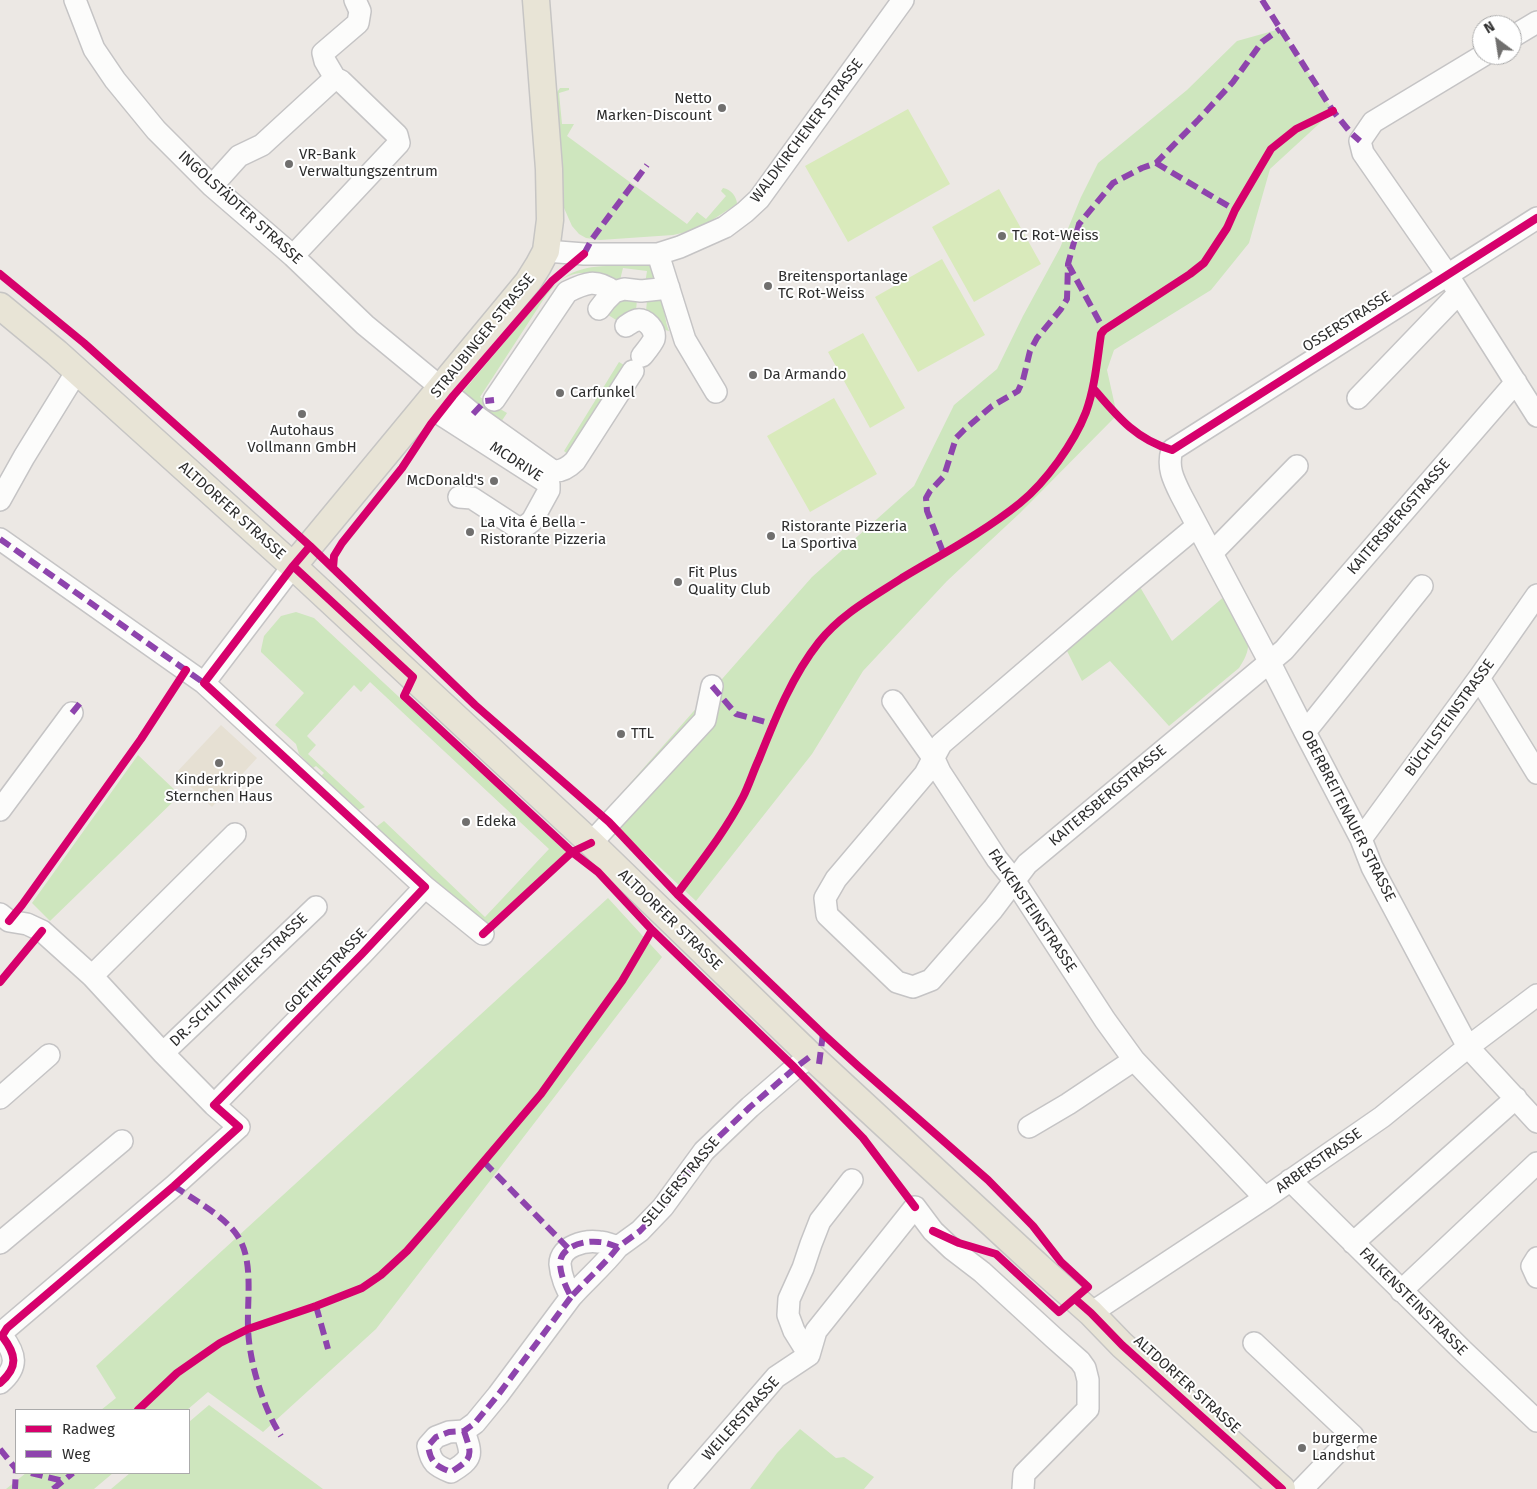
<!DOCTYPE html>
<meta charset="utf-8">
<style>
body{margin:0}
#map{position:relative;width:1537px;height:1489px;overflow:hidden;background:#ece8e4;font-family:"Fira Sans",sans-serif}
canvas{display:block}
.legend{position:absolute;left:15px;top:1409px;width:175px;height:65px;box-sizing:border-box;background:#fff;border:1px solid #ababab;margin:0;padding:6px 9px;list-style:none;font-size:15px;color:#2e2e2e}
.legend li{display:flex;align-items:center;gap:10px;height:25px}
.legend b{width:25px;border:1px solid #ababab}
.north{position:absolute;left:1472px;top:15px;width:50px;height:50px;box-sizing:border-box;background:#fff;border:1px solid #ababab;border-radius:50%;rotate:329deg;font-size:14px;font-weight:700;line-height:20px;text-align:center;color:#2e2e2e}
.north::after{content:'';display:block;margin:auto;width:18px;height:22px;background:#706f6e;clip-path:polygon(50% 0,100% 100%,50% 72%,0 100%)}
</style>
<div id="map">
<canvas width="1537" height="1489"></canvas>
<ul class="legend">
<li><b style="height:6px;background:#d6006c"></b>Radweg</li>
<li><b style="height:6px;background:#8e44ad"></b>Weg</li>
</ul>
<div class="north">N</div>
</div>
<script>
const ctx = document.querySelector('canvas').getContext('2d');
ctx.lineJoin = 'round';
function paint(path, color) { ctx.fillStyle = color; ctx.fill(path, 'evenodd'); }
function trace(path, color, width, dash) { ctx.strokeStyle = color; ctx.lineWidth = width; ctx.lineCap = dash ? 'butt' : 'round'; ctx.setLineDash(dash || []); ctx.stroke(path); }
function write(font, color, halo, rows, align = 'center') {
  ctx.font = font + ' "Fira Sans",sans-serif'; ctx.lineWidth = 4; ctx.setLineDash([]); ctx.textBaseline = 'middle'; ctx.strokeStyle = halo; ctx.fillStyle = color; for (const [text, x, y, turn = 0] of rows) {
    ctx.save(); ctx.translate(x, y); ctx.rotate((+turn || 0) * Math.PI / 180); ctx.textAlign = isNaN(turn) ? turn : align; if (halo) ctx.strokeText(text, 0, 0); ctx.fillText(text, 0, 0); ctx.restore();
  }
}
const education = new Path2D(`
 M221 725 257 758 212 807 176 773Z`);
const green = new Path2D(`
 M1280 29 1333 111 1270 169 1249 243 1211 290 1114 350 1107 370 1117 415 1020 513 947 581 863 671 812 754 696 901 603 814 812 577 914 486 954 405 997 369 1023 316 1060 248 1081 197 1098 163 1187 90 1237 41Z
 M560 88H569V90L559 93 562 124H574L567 136 687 224 697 212 706 219 726 196 721 191 723 188C731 189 737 197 737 204L709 222 691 231 673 235 600 240 586 238 579 234 572 226 564 208 555 95Z
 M646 265H653L659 281 645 284 647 271 623 268 620 280C601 275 580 267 561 280 556 284 552 289 547 294L480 397 507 413 499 425 461 394 546 293C553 287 560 280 568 275 591 262 621 267 646 265Z
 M623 298 637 299 636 311 621 323 605 313Z
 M659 298C666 307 664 321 669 331L659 328 646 311 647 301Z
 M619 362 629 368 571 457 564 451Z
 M1140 587 1172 641 1226 595C1231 606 1247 633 1248 642 1249 652 1244 660 1239 668L1169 726 1110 661 1082 681 1067 651Z
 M296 612 314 618 567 853 484 927 376 827 384 821 485 917 549 849 370 682 361 692 354 685 307 736 316 745 308 754 365 807 359 810 321 776 324 773 316 766 313 768 299 754 296 744 275 725 304 693 261 652V650L264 636 281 616Z
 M138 755 180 795 50 921 32 903Z
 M608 898 662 957 376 1329 263 1432 208 1392 187 1410H101L116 1398 96 1366Z
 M209 1405 323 1489H111L130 1473H189V1422Z
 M800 1429 836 1458 844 1457 874 1477 864 1489H750L777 1453Z
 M26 1473H113L94 1489H6Z`);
const pitch = new Path2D(`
 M908 109 950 184 848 242 805 166Z
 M999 189 1041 264 974 302 932 227Z
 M942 259 985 335 918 372 875 297Z
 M863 333 905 408 870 428 828 352Z
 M834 398 877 474 810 512 767 436Z`);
const minor = new Path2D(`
 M75 0 94 49 115 80 156 130 212 186 293 256 365 325 473 414 553 471C562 472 569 467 575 461L633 371
 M1512 37 1537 22
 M1484 55 1373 122 1360 141 1363 153 1447 274 1537 416
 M335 78 325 61 323 53 358 23 360 11 355 0
 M212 186 239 156 262 145 335 78 341 81 397 135 399 143 293 256
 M1537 218 1172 450C1167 467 1173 479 1181 495L1269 661 1305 732 1361 839 1372 867 1468 1047 1537 1122
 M546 251 584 254H658L680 247 725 227 745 212 759 199 903 0
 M658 254 685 340 716 392
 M599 309 606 300 614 292 624 289 641 291 669 288
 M626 326C629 324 633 321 637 320 646 318 656 330 654 339 652 344 646 351 642 356
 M1358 398 1459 293
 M494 400 567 292C585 283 596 278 614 292
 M426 405 549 484V490L532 521 523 528 515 526 472 498 459 497
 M0 500 24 457 77 371
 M1197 526 1131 581 941 744 925 774 836 879 825 898 827 915 897 982 913 987 931 980 993 909 1027 864 1284 650 1516 382
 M0 539 204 683 425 887 362 954 214 1105 239 1127 174 1186 7 1328 2 1336C16 1354 19 1367 0 1383
 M1212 553 1297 466
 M1479 678 1537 773
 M204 683 293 566
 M893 701 934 759 940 772 997 859 1014 880 1105 1020 1134 1060 1265 1198
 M1305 732 1422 586
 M0 810 72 713
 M1361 839 1479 678 1537 595
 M591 843 705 720 712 686
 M425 887 483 934
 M0 914 9 921 27 924 42 931 92 976 163 1053 214 1105
 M92 976 235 834
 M163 1053 316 907
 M0 1098 49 1055
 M1029 1127 1068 1104 1134 1060
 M1290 1180 1462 1350 1537 1421
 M0 1243 122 1141
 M1353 1243 1516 1098
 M618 1247C604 1265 586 1280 571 1297 566 1287 561 1277 560 1264 560 1246 585 1240 599 1242 605 1242 612 1245 618 1247L640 1231 663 1207 704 1151 750 1107 795 1068 811 1056
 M1537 1258 1532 1266 1537 1277
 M1401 1291 1537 1163
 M1091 1313 1265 1198 1382 1117 1468 1047 1537 995
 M1254 1343 1353 1436 1302 1489
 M809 1355 816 1331 915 1207 933 1231 952 1249 982 1272 1054 1338 1080 1361 1085 1368 1088 1380V1409L1024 1474 1023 1489
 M809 1355 794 1331 788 1315 789 1299 803 1268 811 1244 820 1221 852 1180
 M464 1431C472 1455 474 1458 451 1472 436 1466 431 1463 428 1446L436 1437 449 1432 464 1431 475 1423 498 1395 571 1297
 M679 1489 776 1377 809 1355`);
const major = new Path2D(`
 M0 306 57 353 293 566 591 843 811 1056 1039 1267 1091 1313 1122 1345 1282 1489
 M293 566 528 282 538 266 546 251 550 220 549 169 536 0`);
const quiet = new Path2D(`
 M1262 0 1333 111 1351 133 1360 141
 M1156 163 1235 210
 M584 254 592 239 647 165
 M1068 264 1104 330
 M473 414 485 401 494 400
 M0 539 204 683
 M943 552 927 511 926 498 930 491 944 476 956 438 964 430 992 406 1018 391 1023 380 1030 351 1037 338 1061 309 1067 299 1068 264 1079 224 1113 183 1142 168 1156 163 1199 119 1233 82 1262 42 1280 29
 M712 686 736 714 773 724
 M72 713 81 702
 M819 1064 823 1034
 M484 1162 569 1249
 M174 1186C194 1200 223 1215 237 1235 254 1259 247 1299 248 1328 249 1361 263 1408 281 1436
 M618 1247C604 1265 586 1280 571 1297 566 1287 561 1277 560 1264 560 1246 585 1240 599 1242 605 1242 612 1245 618 1247L640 1231 663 1207 704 1151 750 1107 795 1068 811 1056
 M316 1306 328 1349
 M464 1431C472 1455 474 1458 451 1472 436 1466 431 1463 428 1446L436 1437 449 1432 464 1431 475 1423 498 1395 571 1297
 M0 1449 16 1469 15 1489
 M31 1473 63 1481
 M53 1489 73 1473`);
const cycleway = new Path2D(`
 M0 274 84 343 216 461 310 546 475 705 609 822 677 894 823 1034 858 1066 988 1180 1033 1226 1061 1262 1088 1287 1059 1312 996 1254 959 1243 933 1231
 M1093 388C1117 416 1135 439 1172 450L1537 218
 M293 566 413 677 404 696 572 852 598 872 652 930 795 1068 863 1138 915 1207
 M333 568 334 556 342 543 402 468 431 424 453 396 552 281 584 254
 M677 894C700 863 725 832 743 797 749 785 753 772 759 759 775 719 792 676 819 642 841 614 873 597 902 578 942 554 984 532 1020 503 1046 482 1074 443 1086 412 1095 387 1097 361 1101 334L1104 330 1190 274 1204 263 1227 228 1235 210 1271 149 1296 129 1333 111
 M9 921 22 905 141 739 186 670
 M483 934 572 852 591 843
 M0 982 42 931
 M1075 1299 1091 1313 1122 1345 1282 1489
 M0 1383C19 1367 16 1354 2 1336L7 1328 174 1186 239 1127 214 1105 362 954 425 887 204 683 293 566 310 546
 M138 1410 177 1373 220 1343 248 1329 316 1306 362 1288 381 1275 407 1251 435 1219 541 1094 622 981 652 930`);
const markers = [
 [722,108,5,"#706f6e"],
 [289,164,5,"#706f6e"],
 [1002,236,5,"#706f6e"],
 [768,286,5,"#706f6e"],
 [753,375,5,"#706f6e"],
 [560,393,5,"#706f6e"],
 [302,414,5,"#706f6e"],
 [494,481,5,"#706f6e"],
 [470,532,5,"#706f6e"],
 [771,536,5,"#706f6e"],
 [678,582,5,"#706f6e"],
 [621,734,5,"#706f6e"],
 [219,763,5,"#706f6e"],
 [466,822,5,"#706f6e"],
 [1302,1448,5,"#706f6e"]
];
const poiNames = [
 ["Netto",712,99,"right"],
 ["Marken-Discount",712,116,"right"],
 ["VR-Bank",299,155],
 ["Verwaltungszentrum",299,172],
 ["TC Rot-Weiss",1012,236],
 ["Breitensportanlage",778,277],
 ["TC Rot-Weiss",778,294],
 ["Da Armando",763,375],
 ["Carfunkel",570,393],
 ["Autohaus",302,431,"center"],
 ["Vollmann GmbH",302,448,"center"],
 ["McDonald's",484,481,"right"],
 ["La Vita é Bella -",480,523],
 ["Ristorante Pizzeria",480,540],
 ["Ristorante Pizzeria",781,527],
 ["La Sportiva",781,544],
 ["Fit Plus",688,573],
 ["Quality Club",688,590],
 ["TTL",631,734],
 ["Kinderkrippe",219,780,"center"],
 ["Sternchen Haus",219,797,"center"],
 ["Edeka",476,822],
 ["burgerme",1312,1439],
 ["Landshut",1312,1456]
];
const streetNames = [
 ["WALDKIRCHENER STRASSE",807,131,-53],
 ["INGOLSTÄDTER STRASSE",240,208,42],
 ["OSSERSTRASSE",1347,322,-32],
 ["STRAUBINGER STRASSE",483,336,-51],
 ["MCDRIVE",516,462,33],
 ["ALTDORFER STRASSE",232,511,42],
 ["KAITERSBERGSTRASSE",1399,517,-49],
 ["BÜCHLSTEINSTRASSE",1450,718,-54],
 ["KAITERSBERGSTRASSE",1108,796,-40],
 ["OBERBREITENAUER STRASSE",1348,816,63],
 ["FALKENSTEINSTRASSE",1032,911,56],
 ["ALTDORFER STRASSE",670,920,44],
 ["GOETHESTRASSE",326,971,-46],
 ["DR.-SCHLITTMEIER-STRASSE",239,980,-44],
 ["ARBERSTRASSE",1319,1161,-35],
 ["SELIGERSTRASSE",681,1182,-50],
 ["FALKENSTEINSTRASSE",1413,1302,45],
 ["ALTDORFER STRASSE",1187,1385,42],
 ["WEILERSTRASSE",741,1419,-48]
];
paint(education, '#e6e0d3');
paint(green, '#cee6be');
paint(pitch, '#d9eabb');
trace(minor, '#c5c4c5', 24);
trace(major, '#c6c5c4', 29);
trace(minor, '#fcfcfb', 21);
trace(major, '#e8e4d6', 26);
trace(quiet, '#8e44ad', 6, [12, 6]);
trace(cycleway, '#d6006c', 8);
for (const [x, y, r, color] of markers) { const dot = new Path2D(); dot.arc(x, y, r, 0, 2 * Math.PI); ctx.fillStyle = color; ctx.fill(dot); trace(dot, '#fff', 2); }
write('15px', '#2e2e2e', '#fff', poiNames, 'left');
write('15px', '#2e2e2e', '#fff', streetNames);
</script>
